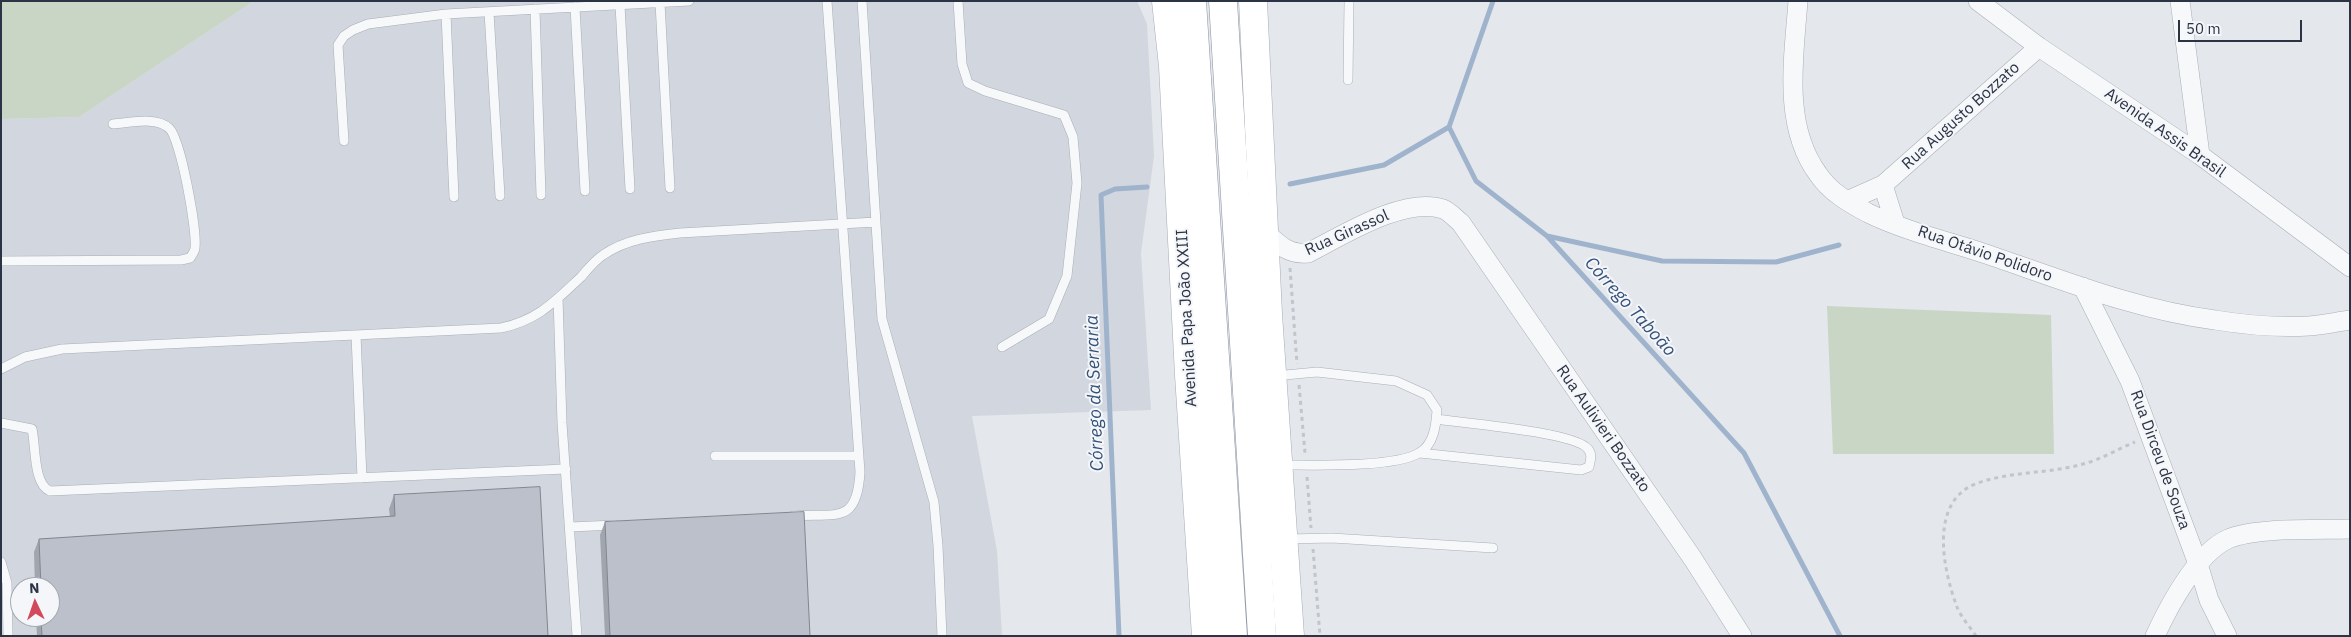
<!DOCTYPE html>
<meta charset="utf-8">
<style>
body{margin:0}
#map{position:relative;width:2351px;height:637px;overflow:hidden;background:#e4e7ec;font-family:"IBM Plex Sans",sans-serif}
canvas{display:block}
.frame{position:absolute;inset:0;border:2px solid #2b3445;pointer-events:none}
.north{position:absolute;left:10px;top:577px;width:50px;height:50px;box-sizing:border-box;background:#f4f6f9;border:1px solid #a4a8b1;border-radius:50%;rotate:357deg;font-size:14px;font-weight:700;line-height:20px;text-align:center;color:#2b3445}
.north::after{content:'';display:block;margin:auto;width:18px;height:22px;background:#d1495b;clip-path:polygon(50% 0,100% 100%,50% 72%,0 100%)}
.scale{position:absolute;left:2178px;top:20px;width:124px;height:22px;box-sizing:border-box;border:2px solid #2b3445;border-top:0;padding-left:6px;font-size:15px;line-height:18px;white-space:nowrap;color:#2b3445;-webkit-text-stroke:4px #f4f6f9;paint-order:stroke}
</style>
<div id="map">
<canvas width="2351" height="637"></canvas>
<div class="frame"></div>
<div class="north">N</div>
<div class="scale">50 m</div>
</div>
<script>
const ctx = document.querySelector('canvas').getContext('2d');
ctx.lineJoin = 'round';
function paint(path, color) { ctx.fillStyle = color; ctx.fill(path, 'evenodd'); }
function trace(path, color, width, dash) { ctx.strokeStyle = color; ctx.lineWidth = width; ctx.lineCap = dash ? 'butt' : 'round'; ctx.setLineDash(dash || []); ctx.stroke(path); }
function write(font, color, halo, rows, align = 'center') {
  ctx.font = font + ' "IBM Plex Sans",sans-serif'; ctx.lineWidth = 4; ctx.setLineDash([]); ctx.textBaseline = 'middle'; ctx.strokeStyle = halo; ctx.fillStyle = color; for (const [text, x, y, turn = 0] of rows) {
    ctx.save(); ctx.translate(x, y); ctx.rotate((+turn || 0) * Math.PI / 180); ctx.textAlign = isNaN(turn) ? turn : align; if (halo) ctx.strokeText(text, 0, 0); ctx.fillText(text, 0, 0); ctx.restore();
  }
}
const built = new Path2D(`
 M254 1H1137L1147 24 1154 156 1141 253 1151 410 972 416 997 551 1002 636H1V119L79 117ZM20 587H50V617H20Z`);
const green = new Path2D(`
 M1 1H254L79 117 1 119Z
 M1827 306 2051 315 2054 454H1833Z`);
const stream = new Path2D(`
 M1493 1 1449 127 1476 181 1547 236 1744 453 1840 636
 M1290 184 1384 165 1449 127
 M1547 236 1662 261 1776 262 1839 245
 M1119 636 1101 195 1115 189 1147 187`);
const path = new Path2D(`
 M1290 268 1297 364
 M1299 385 1305 453
 M1307 477 1311 528
 M1313 549 1320 636
 M1976 636C1970 627 1961 617 1957 607 1943 570 1928 500 1978 483 2011 471 2048 474 2083 464 2100 460 2118 449 2135 442`);
const lane = new Path2D(`
 M862 1 882 319 934 502 938 546 942 636
 M958 1 962 64 968 83 985 91 1064 115 1073 137 1077 183 1067 276 1049 319 1002 347
 M660 3 670 188
 M620 5 630 189
 M575 7 585 191
 M535 9 541 195
 M489 12 500 196
 M446 14 454 197
 M1348 80 1349 1
 M344 141 338 45 344 36 353 30 368 24 446 14 689 1
 M1 261 181 260 190 258C192 255 195 251 195 248 197 230 181 139 169 128 156 116 129 123 113 124
 M558 298 562 423 577 636
 M356 335 362 478
 M1 369 25 357 62 349 501 328C538 320 554 302 581 277 587 270 595 260 603 255 626 239 653 236 680 233L876 222
 M1274 376 1317 372 1396 381 1427 395 1437 410C1436 425 1434 445 1419 453 1393 468 1313 465 1281 465
 M1 423 32 429C36 446 33 484 50 491L566 469
 M1420 453 1581 470 1589 467C1590 461 1593 455 1588 449 1575 432 1463 423 1436 419
 M715 456H859
 M793 516C837 513 857 525 860 472L827 1
 M570 527 615 525
 M1287 539 1332 538 1493 548
 M1 562 7 583 8 636`);
const street = new Path2D(`
 M1798 1C1794 57 1782 125 1818 174 1830 192 1849 203 1868 213 1905 231 1947 241 1986 254 2060 279 2136 310 2215 320 2246 325 2278 328 2309 326 2323 325 2336 322 2350 320
 M1978 1 2039 47 2200 155 2350 267
 M2180 1 2200 155
 M1883 185 1895 223
 M1847 201 1883 185 2039 47
 M1264 231C1278 244 1288 255 1308 253 1342 236 1404 196 1443 209 1449 211 1456 219 1461 223L1693 559 1742 636
 M2083 287 2130 381 2198 564 2209 600 2227 636
 M2155 636C2169 606 2197 553 2228 539 2254 527 2319 530 2350 529`);
const primary = new Path2D(`
 M1166 1 1173 66 1189 375 1206 636
 M1253 1 1268 314 1290 636`);
const highway = new Path2D(`
 M1192 1 1233 636
 M1223 1 1262 636`);
const wall = new Path2D(`
 M394 495 548 636H37L36 617H50V587H35L34 552 39 539 390 517 389 509Z
 M605 522 810 636H605L600 535Z`);
const building = new Path2D(`
 M540 487 548 636H42L41 617H50V587H41L39 539 395 516 394 495Z
 M804 512 810 636H610L605 522Z`);
const streetNames = [
 ["Rua Augusto Bozzato",1961,116,-42],
 ["Avenida Assis Brasil",2165,133,35],
 ["Rua Girassol",1347,233,-24],
 ["Rua Otávio Polidoro",1985,254,19],
 ["Avenida Papa João XXIII",1187,318,-93],
 ["Rua Aulivieri Bozzato",1603,429,55],
 ["Rua Dirceu de Souza",2160,460,70]
];
const waterNames = [
 ["Córrego Taboão",1630,307,48],
 ["Córrego da Serraria",1095,393,-92]
];
paint(built, '#d2d6de');
paint(green, '#c9d6c5');
trace(stream, '#9fb4cc', 5);
trace(lane, '#a9aeb7', 10);
trace(street, '#a9aeb7', 20);
trace(primary, '#a3abb8', 29);
trace(highway, '#8b94a3', 29);
trace(path, '#c2c5cb', 3, [4, 4]);
trace(lane, '#f7f8fa', 9);
trace(street, '#f7f8fa', 19);
trace(primary, '#fff', 28);
trace(highway, '#fff', 28);
paint(wall, '#a1a5ae');
paint(building, '#bbc0ca');
trace(building, '#83868d', 1);
write('16px', '#2b3445', '#f4f6f9', streetNames);
write('italic 18px', '#34527a', '#f4f6f9', waterNames);
</script>
